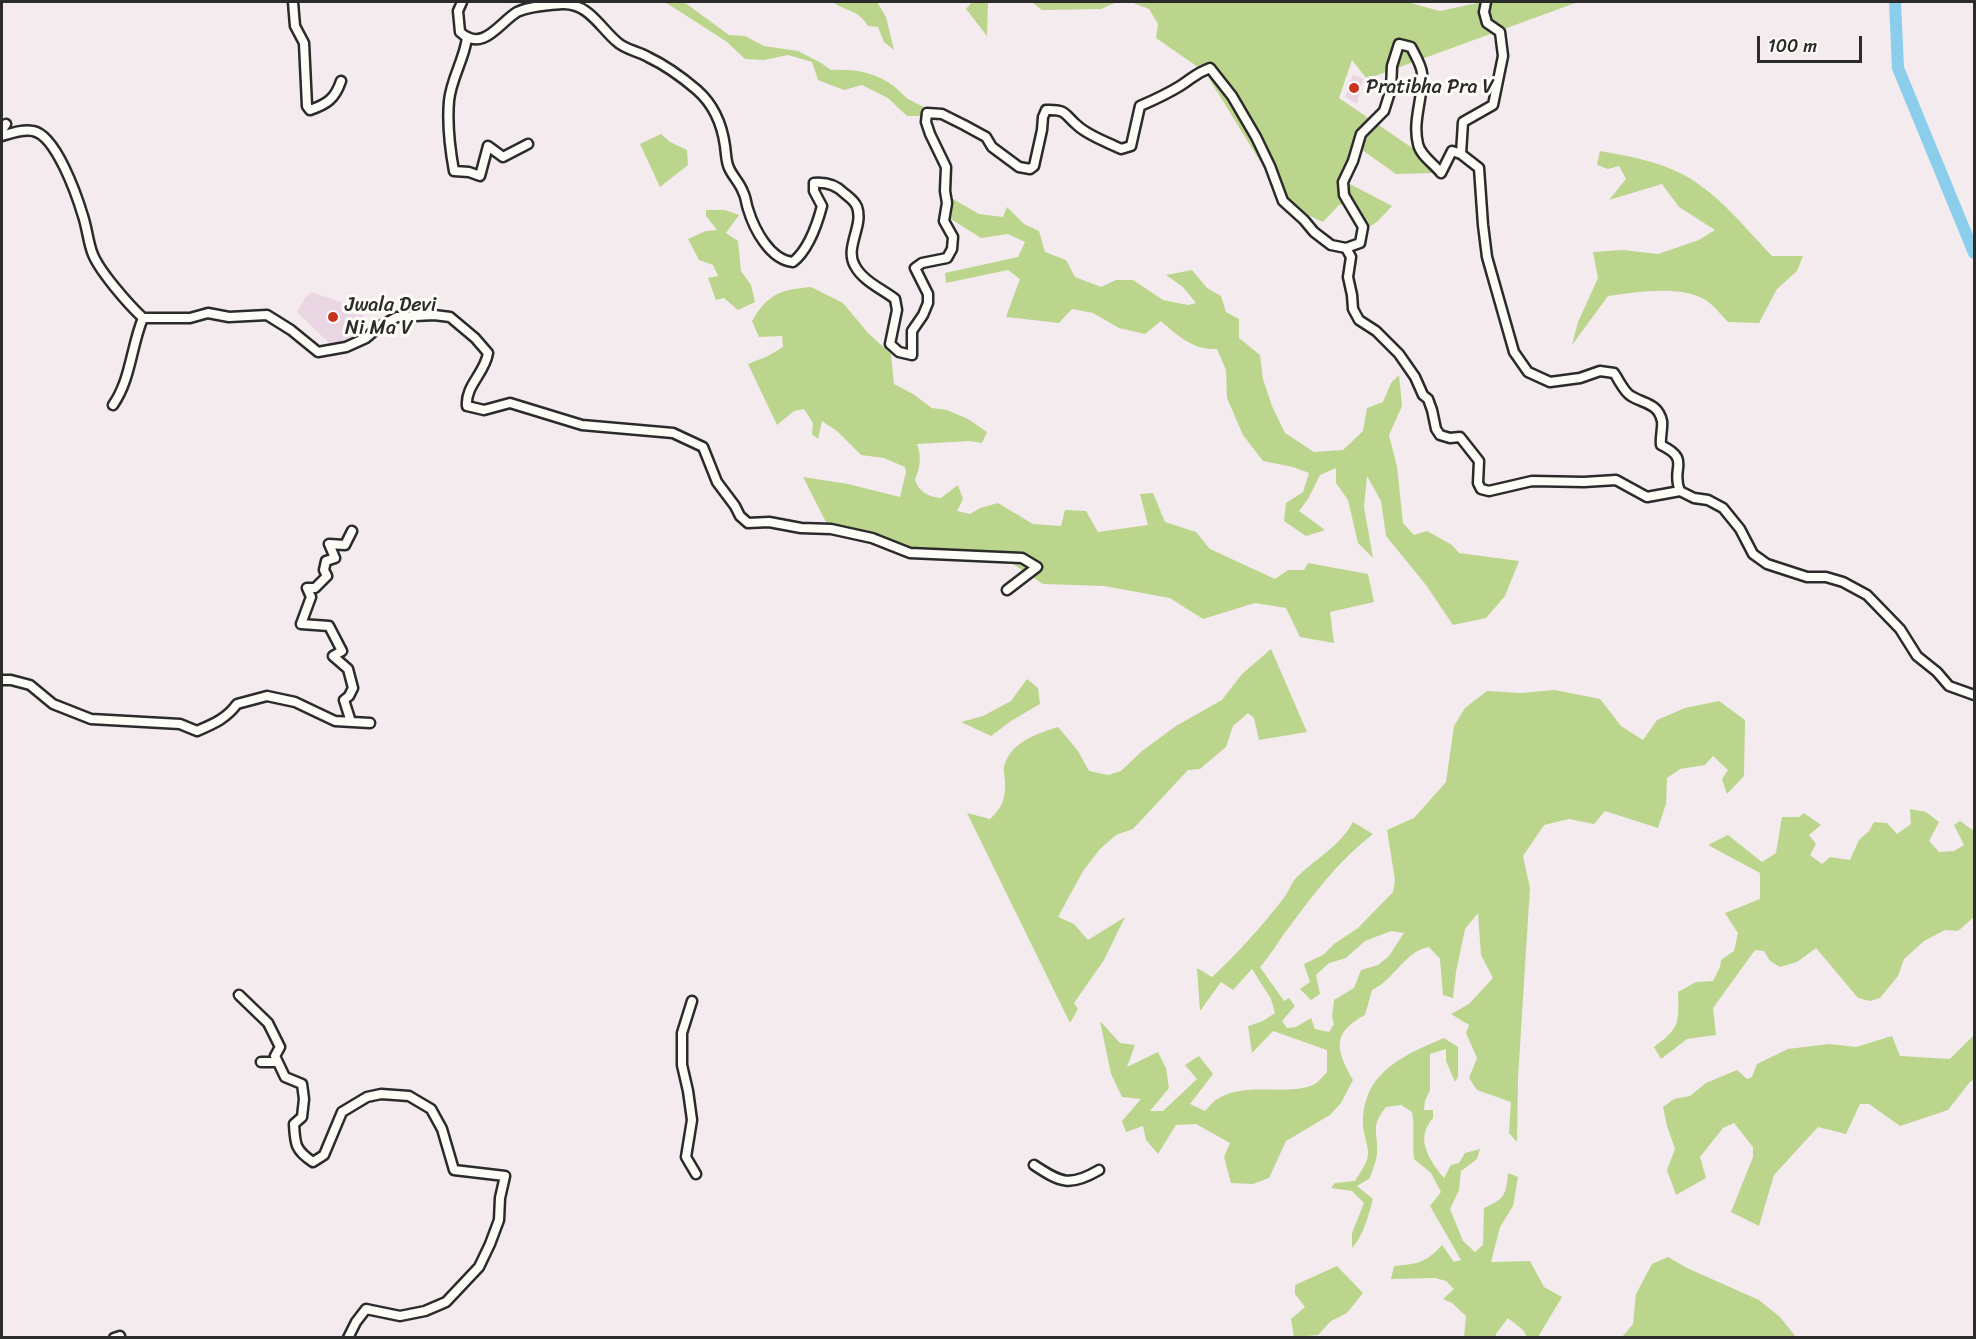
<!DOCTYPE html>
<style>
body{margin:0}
#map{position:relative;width:1976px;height:1339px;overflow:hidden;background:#f4ebee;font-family:Sriracha,sans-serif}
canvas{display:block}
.frame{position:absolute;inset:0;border:3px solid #2b2b2b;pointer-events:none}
.scale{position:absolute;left:1757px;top:36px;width:105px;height:27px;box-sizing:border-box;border:3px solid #2b2b2b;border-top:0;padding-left:8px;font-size:18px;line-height:21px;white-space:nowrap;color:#2b2b2b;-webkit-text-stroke:4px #fdfcf7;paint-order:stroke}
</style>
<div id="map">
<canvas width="1976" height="1339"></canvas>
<div class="frame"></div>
<div class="scale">100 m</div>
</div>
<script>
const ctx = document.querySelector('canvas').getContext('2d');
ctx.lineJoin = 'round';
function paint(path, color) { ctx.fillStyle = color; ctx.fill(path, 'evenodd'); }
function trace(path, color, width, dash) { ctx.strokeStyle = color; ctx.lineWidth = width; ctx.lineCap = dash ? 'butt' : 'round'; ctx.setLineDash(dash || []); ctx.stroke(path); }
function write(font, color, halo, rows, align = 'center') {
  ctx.font = font + ' Sriracha,sans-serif'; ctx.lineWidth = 6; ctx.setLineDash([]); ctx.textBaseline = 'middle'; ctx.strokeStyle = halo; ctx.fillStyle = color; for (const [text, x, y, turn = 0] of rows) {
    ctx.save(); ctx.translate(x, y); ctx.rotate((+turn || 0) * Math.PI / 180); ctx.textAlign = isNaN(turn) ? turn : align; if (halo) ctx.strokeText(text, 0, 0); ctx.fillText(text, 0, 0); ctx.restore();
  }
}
const built = new Path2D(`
 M1353 74 1363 79 1357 104 1345 97Z
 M311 292 341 302 354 314 364 315 365 334 342 342 329 343 297 312 305 298Z`);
const green = new Path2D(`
 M665 2H684L729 35 745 36 764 46 798 51 821 63 831 70C851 69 869 71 886 81 894 85 901 93 908 99 924 108 926 105 938 121L925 116H907L888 98 862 85 844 90 818 80 812 62 788 55 764 60 745 59 727 42Z
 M833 2H877L886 17 894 50 884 42 878 27 868 26C858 9 848 13 833 2Z
 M972 2H988L987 36 966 9Z
 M1032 2H1117L1101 9 1042 10Z
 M1131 2H1407L1440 11 1482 2H1578L1367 79 1352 60 1339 98 1424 156 1433 173 1396 174 1362 150 1348 183 1392 206 1377 222 1361 232 1352 203 1339 205 1323 222 1287 205 1205 72 1156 38 1158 24 1149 9Z
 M661 134 670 142 687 150 688 165 660 187 640 144Z
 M1600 151C1628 156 1658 161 1684 175 1719 194 1745 228 1772 256H1803L1797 271 1777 289 1759 323 1728 322C1721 315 1713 304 1704 299 1679 285 1635 292 1608 296L1572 345 1578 322 1598 278 1593 252 1623 250 1658 254 1699 240 1715 230 1679 207 1662 184 1609 200 1626 179 1619 166 1608 169 1597 165Z
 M953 199 979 214 1003 217 1007 207 1024 224 1039 231 1045 252 1066 260 1075 277 1101 287 1116 280H1133L1163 300 1188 305 1196 303 1183 287 1166 275 1192 270 1207 288 1221 296 1226 312 1239 319V338L1260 355 1263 379 1272 406 1285 433 1314 452 1343 450 1363 431 1367 408 1383 402 1391 383 1399 375 1402 406 1389 435 1397 467 1403 523 1414 535 1427 531 1452 545 1459 553 1519 561 1505 596 1486 618 1453 625 1426 585 1386 536 1381 501 1367 476 1364 507 1373 558 1358 543 1348 500 1336 483V468L1320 475 1308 499 1299 511 1325 530 1306 536 1284 521 1286 503 1303 492 1309 473 1293 467 1263 461 1243 435 1227 398 1226 370 1217 349C1193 350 1178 336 1161 321L1145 334 1119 328 1093 313 1072 309 1059 323 1006 317 1020 279 1008 270 946 283 945 273 1018 257 1025 242 1008 234 981 238 951 219Z
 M706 210H725L739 215 726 233 738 241 741 271 751 285 755 302 738 310 724 298 716 300 708 278 718 276 713 265 699 260 688 239 706 231 717 230 706 216Z
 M811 287 843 303 868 333 891 354 894 384 913 394 932 408 947 410 968 419 987 432 982 443 970 441 917 444C922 458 920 466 915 480 919 492 929 497 941 498L958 485 963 499 957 511 970 514 980 508 998 503 1033 524 1061 526 1065 510 1086 511 1098 532 1148 525 1140 494 1153 493 1165 522 1196 532 1210 549 1275 579 1288 570H1304L1308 563 1368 574 1374 602 1330 612 1334 643 1300 637 1286 608 1255 603 1203 619 1170 598 1104 586 1043 584 998 554 943 549H910L875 534 827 524 803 477 848 484 900 497 906 472 905 467 884 458 861 455 837 431 822 421 818 439 812 434 813 423 804 409 794 411 777 425 748 364 768 356 783 347 782 336 759 337 752 321C768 294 779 290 811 287Z
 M1271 649 1307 732 1259 740 1254 718 1248 713 1233 726 1226 747 1200 769 1188 770 1133 829 1116 835 1100 849 1083 871 1058 917 1074 924 1088 940 1125 917 1104 960 1074 1003 1078 1009 1070 1023 967 813 990 819C1002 808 1006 798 1005 781 1005 777 1003 771 1004 767 1009 743 1038 733 1058 727L1078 751 1089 771 1108 775 1121 771 1142 751 1176 726 1222 700 1242 674Z
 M1027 679 1038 688 1040 704 1011 721 991 736 961 722 983 716 1011 701Z
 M1555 690 1600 699 1621 726 1643 740 1657 720 1685 708 1719 701 1745 720 1744 776 1727 794 1722 779 1728 770 1713 756 1705 765 1680 769 1667 778 1666 804 1658 828 1605 811 1594 824 1569 819 1544 825 1523 856 1530 888 1518 1078 1517 1142 1509 1133 1511 1102 1477 1090 1469 1078 1477 1058 1466 1033 1469 1025 1451 1014 1469 1004 1493 978 1481 955 1478 913 1465 929 1456 972 1453 998 1443 995 1440 959 1429 947C1405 951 1394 980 1372 990L1365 1015C1331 1033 1336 1050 1353 1080L1341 1103 1330 1115 1286 1141 1269 1178 1253 1184 1231 1183 1224 1157 1230 1143 1196 1124 1176 1125 1158 1154 1146 1140 1143 1126 1126 1132 1122 1121 1141 1099 1122 1097 1111 1074 1100 1021 1120 1043 1135 1045 1127 1067 1158 1052 1166 1068 1169 1088 1150 1111H1163L1197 1079 1185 1065 1199 1056 1213 1074 1190 1104 1205 1111C1209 1107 1214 1100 1219 1098 1247 1082 1285 1096 1313 1085 1318 1083 1323 1076 1327 1072V1050L1273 1031 1252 1053 1248 1026 1263 1021 1275 1013 1271 999 1252 969 1233 990 1221 982 1200 1011 1197 968 1212 977C1238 953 1261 927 1283 899 1289 892 1291 882 1298 876 1317 858 1340 846 1353 822L1373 834C1338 861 1313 895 1287 930 1278 942 1270 956 1260 967L1284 1001 1289 998 1295 1006 1282 1021 1287 1028 1296 1027 1311 1018 1315 1029 1329 1032 1334 1024 1332 1016 1334 1000 1354 988 1361 970 1378 965 1389 956 1404 933 1391 931 1365 941 1346 958 1329 963 1316 975 1320 994 1311 1000 1300 989 1310 982 1304 964 1323 955 1334 944 1358 928 1393 892 1395 880 1387 830 1414 818 1446 782 1454 726 1465 708 1487 691 1520 693Z
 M1910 809 1926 812 1939 822 1929 841 1939 852 1954 851 1964 845 1954 825 1960 821 1974 831V917L1958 931 1945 930 1924 941 1904 959 1898 976 1880 998 1870 1001 1858 998 1816 948 1797 962 1780 967 1770 961 1764 951 1755 950 1713 1008 1716 1035 1687 1039 1661 1059 1654 1047C1680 1028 1679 1023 1678 992L1696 982 1713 981 1720 967 1721 960 1734 951 1738 933 1725 913 1760 899V873L1708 845 1728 835 1762 862 1776 853 1782 817H1799L1804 813 1821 825 1809 835 1816 844 1810 855 1822 864 1830 857 1850 860 1859 840 1869 831 1874 822 1887 823 1897 834 1911 824Z
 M1974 1035V1079L1969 1083 1948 1110 1900 1126 1869 1104H1860L1846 1134 1818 1127 1774 1175 1759 1226 1731 1212 1753 1157V1147L1734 1123 1723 1128 1700 1157 1706 1178 1676 1195 1667 1170 1675 1149 1667 1126 1663 1107 1674 1099 1690 1096 1706 1083 1737 1070 1747 1079 1752 1077 1757 1064 1788 1049 1829 1044 1856 1047 1892 1036 1900 1056 1950 1059Z
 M1444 1038 1458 1047V1077L1455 1082 1446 1061V1049L1430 1054V1090L1425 1101 1424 1110H1433V1118C1414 1139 1430 1161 1444 1178L1451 1165 1459 1163 1465 1153 1480 1149 1477 1159 1461 1171 1459 1190 1450 1209 1463 1241 1475 1252 1483 1245 1484 1208C1504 1199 1506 1196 1508 1173L1518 1177 1513 1206 1500 1227 1491 1262 1530 1261 1544 1287 1562 1297 1538 1337H1527L1523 1330 1508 1318 1496 1334V1337H1464L1466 1316 1452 1303 1443 1299 1454 1289 1446 1281 1435 1278 1391 1279 1394 1266C1417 1264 1426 1263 1442 1245L1454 1262 1461 1260 1430 1206 1441 1192 1431 1173 1414 1159C1412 1143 1415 1128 1412 1112L1401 1105 1386 1107C1369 1128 1379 1132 1377 1154 1376 1162 1372 1171 1370 1178L1357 1186 1373 1199C1368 1216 1364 1235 1352 1248V1233L1364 1203 1352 1191 1331 1188 1335 1183 1355 1181C1360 1172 1369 1162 1368 1151 1367 1142 1363 1133 1363 1123 1363 1072 1404 1055 1444 1038Z
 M1668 1257 1687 1268 1759 1300 1780 1317 1796 1337H1622L1633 1324 1636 1294 1652 1264Z
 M1337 1266 1363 1293 1347 1313 1331 1321 1318 1335 1294 1337 1291 1319 1305 1307 1295 1294V1285Z`);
const river = new Path2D(`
 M1895 2 1898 68 1974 253`);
const minor = new Path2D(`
 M293 2 295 26 304 43 307 106 310 110C327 104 335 99 341 81
 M462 2 458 11 460 32C483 53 499 23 517 12 529 6 548 5 562 4 588 3 599 26 616 41 625 50 638 51 648 57 665 65 683 78 697 90 714 105 722 124 725 146 726 153 726 162 729 168 733 177 740 183 743 192 746 197 746 204 748 209 754 229 770 260 793 262 808 250 817 225 822 206L814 191V183C825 182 836 185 844 193 849 197 855 201 857 207 864 226 844 248 855 266 863 281 882 289 895 299L897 310 890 344 899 352 912 355V331L923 315 928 303V294L915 268 922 263 947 258 952 249 953 237 944 221 947 203 945 191 946 167 930 134 926 122 927 113 942 114 964 125 986 137 992 147 1019 167 1030 169 1034 166 1042 130 1043 117 1046 110C1068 109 1064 115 1078 126 1089 136 1107 142 1121 149L1131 146 1140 106C1154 100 1167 94 1180 86 1193 78 1194 74 1210 68L1232 96 1256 137 1270 166 1283 201 1304 220 1314 232 1331 245 1346 248
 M1486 2 1484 12 1487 23 1500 32 1503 56 1493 105 1463 122 1461 154 1479 168 1483 225 1487 257 1514 352 1528 372 1550 382 1580 378 1600 371 1614 373C1619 380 1624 392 1631 396 1644 404 1658 403 1662 421 1663 428 1660 437 1661 445 1692 460 1670 468 1680 491L1694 498 1708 500 1723 508 1740 529 1753 554 1767 564 1807 577H1826L1843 582 1867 595 1900 629 1917 656 1937 672 1949 686 1974 695
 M467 38C464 60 451 79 449 101 447 124 450 149 454 171L469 172 480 176 488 146 503 157 528 144
 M2 130 6 124
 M2 136C12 133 23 129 33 131 56 135 77 196 83 216 87 228 88 241 92 252 98 270 129 305 143 318H190L208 313 229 317 267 315 291 330 318 352 346 347 366 338 379 327 397 317 434 315 450 317 475 338 488 353C485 373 465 386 467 406L484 410 510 403 582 425 673 433 703 447 717 482 735 506 740 516 748 523 769 522 801 528 831 529 872 538 910 553 1022 558 1037 567 1007 590
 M1461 154 1452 151 1441 173C1434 164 1420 155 1418 144 1412 120 1424 96 1422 73 1421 64 1415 55 1411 47L1399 44 1392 66 1391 89 1384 111 1361 134 1353 161 1343 182 1344 195 1363 227 1360 243 1346 248 1351 257 1348 277 1352 295 1353 309 1359 320 1376 331 1399 354 1415 377 1423 395 1428 399 1432 410 1436 429 1440 435 1450 438 1460 437 1479 461 1478 483 1481 489 1489 491 1532 481 1584 482 1616 480 1647 497 1680 491
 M113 405C131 379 131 347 143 318
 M2 680H11L30 685 53 704 91 719 180 724 197 731C213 724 226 719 237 704L267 696 295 702 335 721 370 723
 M351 722 344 700 349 696 353 688 348 669 333 656 342 651 329 626 301 624 311 597 307 588H315L327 576 324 570 326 561 335 558 329 544 345 545 352 531
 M239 995 268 1023 280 1047 275 1056 285 1077 302 1084 304 1099 302 1117 294 1124C295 1144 295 1150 313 1162L324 1155 342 1112 367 1097 381 1094 409 1096 431 1109 442 1129 454 1170 505 1176 500 1198 499 1220 490 1244 479 1267 446 1302 425 1311 400 1316 366 1309 356 1322 348 1338
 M692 1001 682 1033V1065L688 1091 692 1120 686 1157 696 1174
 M261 1062H277
 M1034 1165C1061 1183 1070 1187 1099 1170
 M114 1338 120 1336`);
const markers = [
 [1354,88,6,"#c8321e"],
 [333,317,6,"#c8321e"]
];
const poiNames = [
 ["Pratibha Pra V",1366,88],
 ["Jwala Devi",345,306],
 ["Ni Ma V",345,329]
];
paint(built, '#ead6e3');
paint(green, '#bbd58c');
trace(river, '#8aceeb', 12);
trace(minor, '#2b2b2b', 13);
trace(minor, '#fdfcf7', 8);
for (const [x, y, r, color] of markers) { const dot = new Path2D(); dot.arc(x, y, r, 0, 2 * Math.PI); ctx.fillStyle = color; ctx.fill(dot); trace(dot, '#fdfcf7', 2); }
write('20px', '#2b2b2b', '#fdfcf7', poiNames, 'left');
</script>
